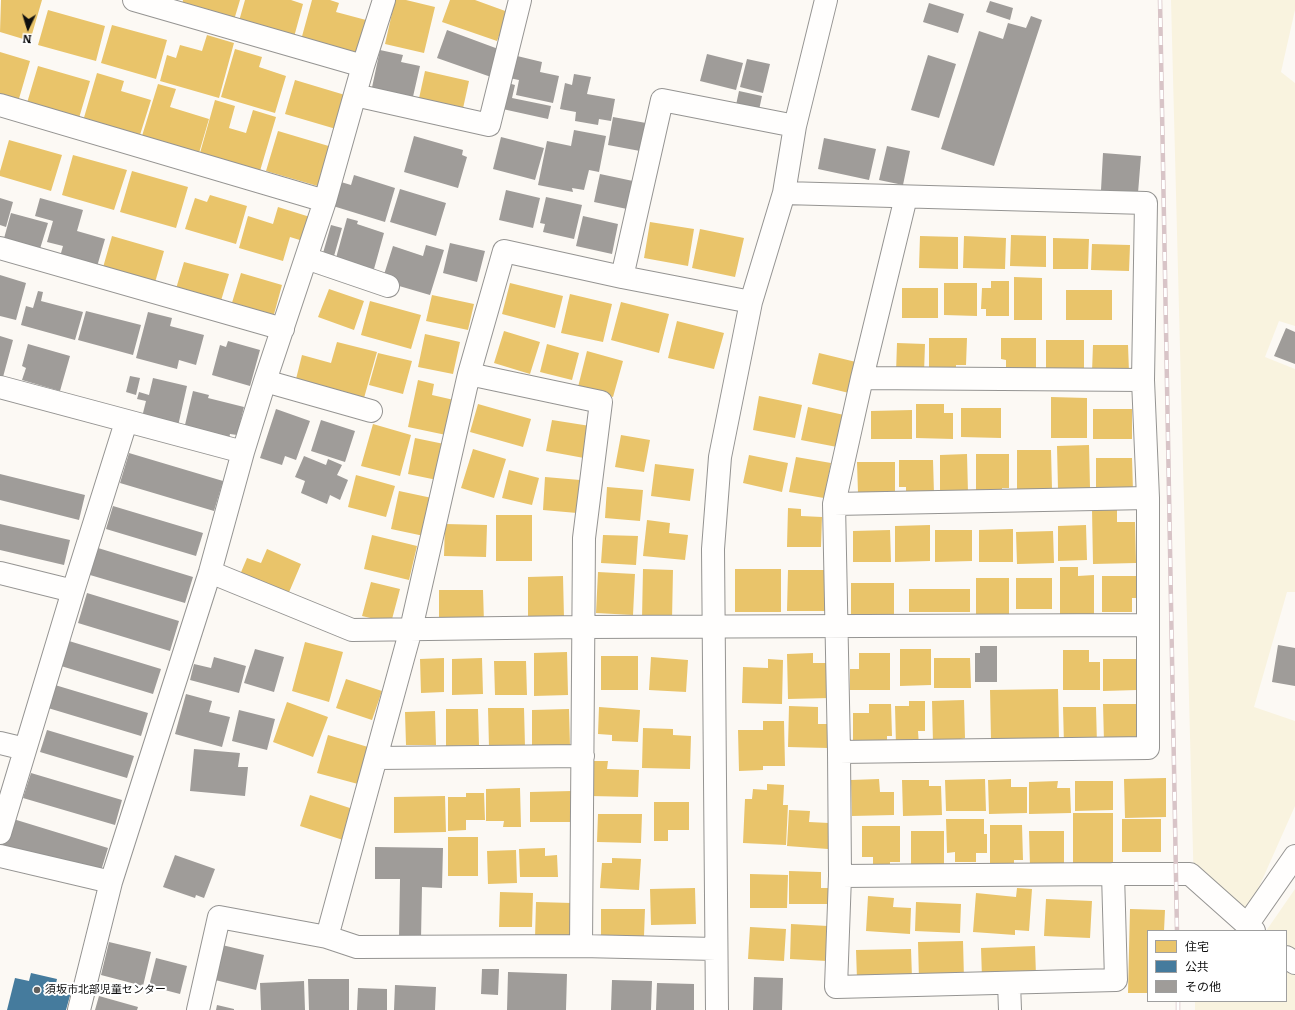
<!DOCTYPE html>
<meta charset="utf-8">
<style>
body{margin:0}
#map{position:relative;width:1295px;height:1010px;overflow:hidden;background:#fcf9f4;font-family:Literata,"Noto Sans JP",serif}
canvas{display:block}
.legend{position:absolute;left:1147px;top:930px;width:140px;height:72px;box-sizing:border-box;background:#fff;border:1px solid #9f9f9f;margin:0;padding:5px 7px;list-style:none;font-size:12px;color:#0e0e0e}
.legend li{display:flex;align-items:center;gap:8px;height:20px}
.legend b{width:20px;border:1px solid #9f9f9f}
.north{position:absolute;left:8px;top:8px;width:40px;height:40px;-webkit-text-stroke:3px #fff;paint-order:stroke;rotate:184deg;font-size:11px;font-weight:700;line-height:16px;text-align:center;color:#0e0e0e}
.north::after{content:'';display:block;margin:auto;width:14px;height:18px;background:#0e0e0e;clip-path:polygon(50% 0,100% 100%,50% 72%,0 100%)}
</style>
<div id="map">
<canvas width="1295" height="1010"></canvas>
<ul class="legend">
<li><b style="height:11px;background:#e9c46a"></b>住宅</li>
<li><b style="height:11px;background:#457b9d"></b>公共</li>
<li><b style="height:11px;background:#9f9c99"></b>その他</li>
</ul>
<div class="north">N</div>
</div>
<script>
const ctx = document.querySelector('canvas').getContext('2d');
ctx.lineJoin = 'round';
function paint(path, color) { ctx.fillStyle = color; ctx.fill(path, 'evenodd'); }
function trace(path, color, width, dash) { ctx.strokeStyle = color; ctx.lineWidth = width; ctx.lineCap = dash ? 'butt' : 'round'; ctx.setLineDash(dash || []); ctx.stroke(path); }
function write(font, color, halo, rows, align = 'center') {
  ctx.font = font + ' Literata,"Noto Sans JP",serif'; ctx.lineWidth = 4; ctx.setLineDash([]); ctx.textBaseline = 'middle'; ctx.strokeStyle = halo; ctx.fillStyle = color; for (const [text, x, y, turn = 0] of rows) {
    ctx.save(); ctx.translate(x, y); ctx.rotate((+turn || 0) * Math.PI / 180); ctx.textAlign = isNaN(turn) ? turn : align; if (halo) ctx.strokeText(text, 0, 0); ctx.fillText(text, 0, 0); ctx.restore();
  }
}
const farmland = new Path2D(`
 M1171 0H1295V10L1281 72 1295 83V326L1279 321 1265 357 1295 369V592H1287L1254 707 1295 721V806L1243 923 1194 891Z
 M1295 889V1010H1195V1001H1286V931H1266Z`);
const homes = new Path2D(`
 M1 0H42L30 41 0 32Z
 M183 0H240L234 20 182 5Z
 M245 0H291L303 4 294 37 239 21Z
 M312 0H330L339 3 336 12 366 20 356 55 301 40Z
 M395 0H406L435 7 424 53 385 44Z
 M450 0H475L508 12 497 41 442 22Z
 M48 10 105 26 96 61 38 45Z
 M112 25 167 40 156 79 101 63Z
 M207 35 234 43 219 98 160 81 167 55 176 58 180 45 202 51Z
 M235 49 262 57 259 67 286 76 275 113 221 97Z
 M0 52 30 61 18 102 0 97Z
 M38 66 90 81 79 118 27 103Z
 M425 71 469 81 462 113 418 103Z
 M97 73 124 81 121 91 151 100 139 138 83 121Z
 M295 80 345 95 336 129 285 114Z
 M158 84 176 89 170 107 209 119 199 153 142 136Z
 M215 100 235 106 229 128 246 133 253 110 276 117 260 171 200 153Z
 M278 131 332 147 321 187 266 171Z
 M9 140 62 155 51 191 0 176V171Z
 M73 155 127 170 114 210 62 195Z
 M132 171 188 187 176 228 120 212Z
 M210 195 247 206 236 244 185 229 195 198 207 202Z
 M278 207 310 217 303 241 290 237 283 261 239 248 248 216 273 224Z
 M650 222 694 229 688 266 644 258Z
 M700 229 744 238 735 277 692 268Z
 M1011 235 1046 236V267L1010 266Z
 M112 236 164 251 154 286 102 271Z
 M920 236 958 237V269L919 268Z
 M964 236 1006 238 1005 269 963 268Z
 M1053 238 1089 239 1088 269H1053Z
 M1092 244 1130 245 1129 271 1091 270Z
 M184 262 229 274 220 304 175 292Z
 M241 273 282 285 273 318 231 306Z
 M1014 277 1042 278V320H1014Z
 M991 281H1009V316H986V309H981L982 288H991Z
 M510 283 563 296 555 328 502 314Z
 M944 283H977V316L944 315Z
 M902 288H938V318H902Z
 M329 289 364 301 354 330 318 317Z
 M1066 290H1112V320H1066Z
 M570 294 612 304 603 342 561 333Z
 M432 295 474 304 468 330 426 321Z
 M370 301 421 315 411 349 361 335Z
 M621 302 669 314 659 353 611 340Z
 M677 321 724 333 714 369 668 358Z
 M504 331 540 342 530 374 494 363Z
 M425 334 460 342 453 374 418 367Z
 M929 338H967L966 365H956V372H929Z
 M1001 338H1036V371H1006V360L1001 359Z
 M1046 340H1084V368H1046Z
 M337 342 377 352 364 398 296 379 302 355 331 363Z
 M897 343 925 344 924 373H896Z
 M547 344 579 353 572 380 540 372Z
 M1093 345H1128L1129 372H1092Z
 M587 351 623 361 613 397 578 387Z
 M378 353 412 361 403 394 369 385Z
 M819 353 856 362 849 393 812 384Z
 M418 380 434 384 432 395 454 400 446 435 408 427Z
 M759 396 802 405 795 438 753 430Z
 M1051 397 1087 398V438H1051Z
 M478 404 531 419 523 447 470 432Z
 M916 404H944V413H953V439L916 438Z
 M808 407 844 415 837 447 801 440Z
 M961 408H1001V438L961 437Z
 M1093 409H1132V439H1093Z
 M912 410V439H871V411Z
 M552 420 590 426 584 458 546 451Z
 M373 424 411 435 400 476 361 466Z
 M621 435 650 440 644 472 615 467Z
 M415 438 444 444 437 480 408 474Z
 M1089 445 1090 488 1058 489 1057 446Z
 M473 449 506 459 494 498 461 488Z
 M1017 450H1051L1052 489H1017Z
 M967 454 968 493 940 494V455Z
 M976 454H1009V488H1002V495H976Z
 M749 455 788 463 782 492 743 483Z
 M796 457 831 463 824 498 789 492Z
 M1096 458H1132L1133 491 1096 492Z
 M899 460H933L934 494H906V487H899Z
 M857 462H895V492L858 493Z
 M655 464 694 469 690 501 651 496Z
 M509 470 539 478 532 505 502 498Z
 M356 475 395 486 386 517 348 507Z
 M545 477 580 480 577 513 543 510Z
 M607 487 643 490 640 521 605 518Z
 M399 491 432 498 424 536 391 529Z
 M788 508 801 509V516L822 517 821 547H787Z
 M1092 509H1117V522H1135L1136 563 1093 564Z
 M496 515H532V561H496Z
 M647 520 670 523 669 533 688 535 685 560 643 556Z
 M445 524 487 525 486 557 444 556Z
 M930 525V561L895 562V526Z
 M1086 525 1087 560 1058 561V526Z
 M1013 529V562H979V530Z
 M890 530 891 562H853V531Z
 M935 530H972V561L935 562Z
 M1053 531 1054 563 1017 564 1016 532Z
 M372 535 417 546 409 580 364 569Z
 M603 535 638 536 636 565 601 563Z
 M267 549 301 564 287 597 239 577 247 558 261 563Z
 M1060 567H1078V576L1094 575V614H1060Z
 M643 569 673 570 672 620 642 619Z
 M735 569H781V612H735Z
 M788 570H828V611H787Z
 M598 572 635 574 633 615 596 613Z
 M563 576 564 618H528V577Z
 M1102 576H1139V598H1132V612H1102Z
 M976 578H1009V614H976Z
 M1016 578H1052V609H1016Z
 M371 582 400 589 391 623 362 616Z
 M851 583H894V616H851Z
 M909 589H970V612H909Z
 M439 590H483L484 623 439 624Z
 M305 642 343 652 329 702 292 691Z
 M900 649H931V685L900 686Z
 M1063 650H1089V662H1100V690H1063Z
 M567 652 568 695 534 696V653Z
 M813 653V663H830V698L788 699 787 654Z
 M859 653H890V690H850V669H859Z
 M601 656H638V690H601Z
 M651 657 688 660 686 692 649 690Z
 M444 658V692L421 693 420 659Z
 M482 658 483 694 452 695V659Z
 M934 658H970L971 688H934Z
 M768 659 783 660 782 704 742 703 743 667 768 668Z
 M1103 659H1136L1137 690 1103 691Z
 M494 661H526L527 695H495Z
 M346 679 382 691 372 720 336 708Z
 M1058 689 1059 739 991 740 990 690Z
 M964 700 965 738 960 739V743L933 744 932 701Z
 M909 701H925V731H918L919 745 896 746 895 706H909Z
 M287 702 328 717 313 757 273 742Z
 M869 704H891L892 736H887V743L853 744V713H869Z
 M1103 704H1143V741L1104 742Z
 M789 706 818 707V724H828V748L788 747Z
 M599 707 640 710 638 742 612 741V735L598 734Z
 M1063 707H1096L1097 745H1064Z
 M488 708H524L525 747H489Z
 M446 709H478L479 745 446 746Z
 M569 709 570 746 532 747V710Z
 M435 711 436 745H406L405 712Z
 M763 721H784L785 766H763V770L739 771 738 730H763Z
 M643 728 673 729V735L691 736 690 769 642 768Z
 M328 735 368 747 358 784 317 773Z
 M591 761H608L607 769 639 770 638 797 590 796Z
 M1166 778V817L1125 818 1124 779Z
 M879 779 880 792H894V815L852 816 851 780Z
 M985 779 986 811H946L945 780Z
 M1011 779V787H1027V813L989 814 988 780Z
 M902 780H929V786H941L942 815 903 816Z
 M1058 781 1057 788H1070L1071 813 1029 814V782Z
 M1075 781H1113V810L1075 811Z
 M767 784 784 785 783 805H788L786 845 743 843 745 799H752L753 789 767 790Z
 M520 788 521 827H503L504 821H486V789Z
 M572 791V822H530V792Z
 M466 793H484L485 820H466V830L448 831V797H466Z
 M310 795 353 809 343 840 300 826Z
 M445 796 446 832 394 833V797Z
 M654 802H689V830H668V841H654Z
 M789 810 810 811 809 822 829 823 828 849 787 846Z
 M1073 813H1113V868H1073Z
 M598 814H642L641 843 597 842Z
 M946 819H984V834H987V853H976V862H955V852L947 853Z
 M1122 819H1161V852H1122Z
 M990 825H1022L1023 860H1014V867H990Z
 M862 826H900V862H890V869H873V857H862Z
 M911 831H944V869H911Z
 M1029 831H1064V866H1030Z
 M448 837H478V876H448Z
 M545 848V856L557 855 558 877H520L519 849Z
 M516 850 517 883 488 884 487 851Z
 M612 858 641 859 639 890 600 888 602 863H612Z
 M789 871 821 872V888H828V904H789Z
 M750 874 788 875 787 908H750Z
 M695 888 696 924 651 925 650 889Z
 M1017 888 1032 889 1029 931 1015 930V935L973 932 976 893 1016 897Z
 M500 892 533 893 532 927H499Z
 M868 896 894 898 893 907 911 908 910 934 866 931Z
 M1046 899 1092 901 1090 938 1044 936Z
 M536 902 572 903 571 939 535 938Z
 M916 902 961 904 960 933 915 931Z
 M601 909H645L644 936 601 943Z
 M1130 909 1165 910 1164 931H1148V993H1128Z
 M791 924 828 926 827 961 790 959Z
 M750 927 786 929 784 961 748 959Z
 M963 941 964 979 919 980 918 942Z
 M1035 946 1036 976 982 978 981 948Z
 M911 949 912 978 857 979 856 950Z`);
const public = new Path2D(`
 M31 973 57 979 55 988 71 992 66 1010H7L15 978 29 981Z`);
const building = new Path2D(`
 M990 1 1013 8 1010 20 986 12Z
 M929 3 964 14 958 33 923 22Z
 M1031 16 1042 20 994 166 941 149 979 31 1003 39 1008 23 1026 28Z
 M447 30 501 50 491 77 437 58Z
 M380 50 403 55 401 62 420 66 412 101 371 92Z
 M707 54 743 63 736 90 700 81Z
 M513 55 542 62 540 72 559 76 553 103 516 95 519 80 509 78Z
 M928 55 956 64 939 118 911 110Z
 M747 59 770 64 763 93 740 87Z
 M574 74 591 77 587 94 615 99 611 121 599 119 598 125 575 121 576 112 560 109 565 83 572 85Z
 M504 82 515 85 512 98 551 106 548 119 498 108Z
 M739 91 762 96 759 110 736 105Z
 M613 117 646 123 640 151 608 145Z
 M574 130 606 136 599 172 589 170 584 190 572 188 573 192 538 185 547 141 571 146Z
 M414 136 463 150 462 155 467 157 458 188 404 172Z
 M501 137 544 148 535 180 493 169Z
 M824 138 876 149 869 180 818 169Z
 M887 146 910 151 903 185 879 180Z
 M1103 153 1141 156 1138 193 1101 190Z
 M600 174 633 181 627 209 594 202Z
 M354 175 395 188 385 222 333 206 341 182 351 185Z
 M400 189 446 203 436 236 390 222Z
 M506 190 540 198 533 228 499 220Z
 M546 197 582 205 574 239 543 232 545 224 540 223Z
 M0 198 13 202 6 227 0 225Z
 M40 198 83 210 77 231 105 239 96 270 59 260 63 246 47 242 53 221 35 216Z
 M11 213 48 223 39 252 3 242Z
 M583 216 618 224 612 254 576 246Z
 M347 218 358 221 357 224 384 233 374 269 336 258Z
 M331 225 342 228 334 256 323 253Z
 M450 243 485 251 477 282 443 273Z
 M426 245 444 250 430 295 382 281 393 246 423 256Z
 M0 275 26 283 16 320 0 316Z
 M38 291 43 292 41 301 83 312 75 340 21 325 26 306 33 308Z
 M86 311 141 325 133 355 78 340Z
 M148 312 172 318 170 326 204 335 196 365 179 360 177 369 136 358Z
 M1286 328 1295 332V364L1274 356Z
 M0 336 13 340 3 377 0 376Z
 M228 341 260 350 250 386 212 375 220 345 226 347Z
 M28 344 70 356 60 391 22 380 26 368 22 366Z
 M130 376 140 378 136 395 126 392Z
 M153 378 187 386 178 426 142 417 146 401 137 399 139 392 149 395Z
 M193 391 209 395 208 398 244 407 237 435 230 434 229 439 184 429Z
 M276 409 310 421 296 460 285 456 282 465 260 458Z
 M321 420 355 431 345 462 311 451Z
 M129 453 223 481 214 511 120 483Z
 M304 456 326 465 328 459 342 465 337 475 348 480 340 500 330 495 327 504 301 493 305 481 295 477Z
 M0 474 85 495 79 520 0 500Z
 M113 506 203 533 196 556 106 529Z
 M0 524 70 540 64 565 0 550Z
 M98 548 193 577 185 603 90 575Z
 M87 593 179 621 170 651 78 623Z
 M69 641 161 669 153 694 61 666Z
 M1278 645 1295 648V686L1272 682Z
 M980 646H997V682H975V653H980Z
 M255 649 284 657 274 692 244 683Z
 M214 657 246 666 239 693 190 680 194 664 211 668Z
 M55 685 148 713 141 736 48 708Z
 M186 694 212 701 209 712 230 717 222 747 175 734Z
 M239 710 275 719 267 750 232 741Z
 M47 730 134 756 127 778 40 752Z
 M194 749 240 753 238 767H248L245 796 190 791Z
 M31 773 122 800 115 825 23 798Z
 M10 818 108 848 100 874 2 845Z
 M375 847 443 848 442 888 422 887 421 939 399 938 400 879H375Z
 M175 855 215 869 204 898 196 895 195 898 163 887Z
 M109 942 151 952 143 986 101 975Z
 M222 945 264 955 256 990 215 980Z
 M156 958 187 966 180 994 149 986Z
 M482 969H499L498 995 481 994Z
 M508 972 567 974 566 1010H507Z
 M754 977 783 978 782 1010H753Z
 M308 979H349V1010H309Z
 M612 980 652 981 651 1010H611Z
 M304 981 305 1010H261L260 983Z
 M657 983 694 984V1010H656Z
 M395 985 436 987 435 1010H394Z
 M358 988 387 989V1010H357Z
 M99 996 138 1007 137 1010H95Z
 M217 1005 234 1009V1010H216Z`);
const minor = new Path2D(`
 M134 0 363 66
 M355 95 489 125 520 0
 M0 105 325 201
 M784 193 1146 203 1143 380 1148 498V748L839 752
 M906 197 862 378 834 504 839 752 840 876 836 987 1116 980 1113 874H1190L1254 931
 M0 248 283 329
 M306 258 388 286
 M622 277 662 100 795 126
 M469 374 504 251 622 277 751 302
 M862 378 1143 380
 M265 381 371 411
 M0 387 243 452
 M834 504 1148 498
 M210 572 352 630 582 627 1148 625
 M0 573 73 591
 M0 743 25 749
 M376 758 583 756
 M0 833 73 591 126 422
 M0 856 111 882
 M840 876 1113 874
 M1247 925 1295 856
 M327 937 411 629 469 374 601 402 584 538 581 946
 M1286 957 1295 963
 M1009 983 1010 1010
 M79 1010 111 882 210 572 243 452 265 381 325 201 363 66 384 0
 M198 1010 219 917 327 937 357 947 581 946 716 949
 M717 1010 713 549 720 457 751 302 784 193 795 126 826 0`);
const rail = new Path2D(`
 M1160 0 1177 931
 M1178 1001V1010`);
const markers = [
 [37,990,4,"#61605e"]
];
const poiNames = [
 ["須坂市北部児童センター",45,990]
];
paint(farmland, '#f9f3df');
paint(homes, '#e9c46a');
paint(public, '#457b9d');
paint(building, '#9f9c99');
trace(minor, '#959492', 24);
trace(minor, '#fffefd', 22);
trace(rail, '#d8c4c7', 4.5);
trace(rail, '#fff', 3, [9]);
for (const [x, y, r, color] of markers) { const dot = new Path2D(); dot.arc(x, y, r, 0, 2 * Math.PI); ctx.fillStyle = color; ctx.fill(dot); trace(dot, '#fff', 1.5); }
write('11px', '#0e0e0e', '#fff', poiNames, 'left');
</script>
